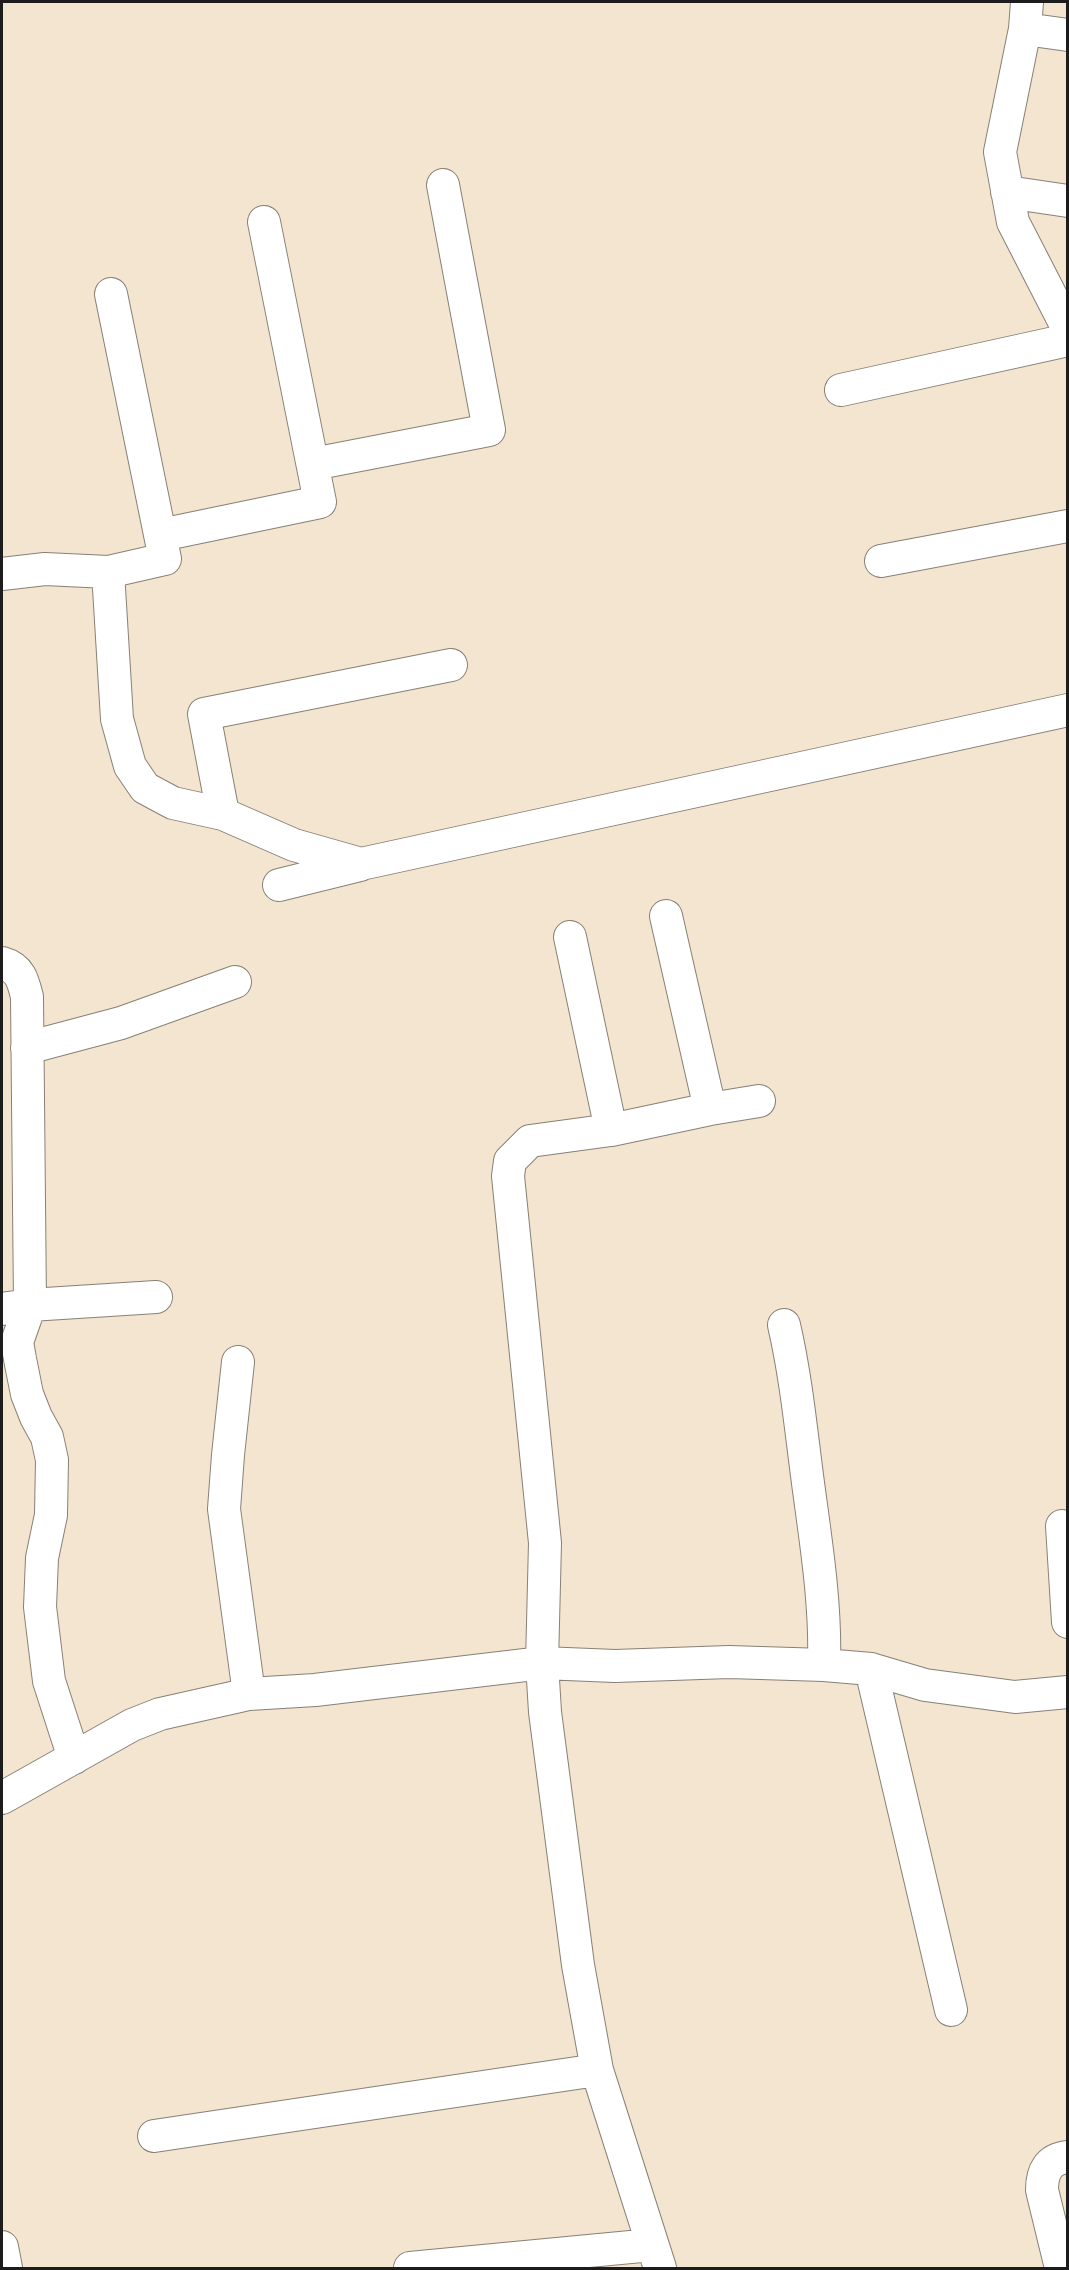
<!DOCTYPE html>
<style>
body{margin:0}
#map{position:relative;width:1069px;height:2270px;overflow:hidden;background:#f3e5cf;font-family:Pangolin,sans-serif}
canvas{display:block}
.frame{position:absolute;inset:0;border:3px solid #1c1c1c;pointer-events:none}
</style>
<div id="map">
<canvas width="1069" height="2270"></canvas>
<div class="frame"></div>
</div>
<script>
const ctx = document.querySelector('canvas').getContext('2d');
ctx.lineJoin = 'round';
function trace(path, color, width, dash) { ctx.strokeStyle = color; ctx.lineWidth = width; ctx.lineCap = dash ? 'butt' : 'round'; ctx.setLineDash(dash || []); ctx.stroke(path); }
const street = new Path2D(`
 M1027 2 1025 29 1000 152 1013 222 1068 329
 M1025 29 1068 35
 M1007 192 1068 201
 M841 390 1068 340
 M313 464 489 430 443 185
 M161 535 320 502 264 222
 M881 561 1068 526
 M108 572 165 559 111 294
 M2 574 45 569 108 572 117 719 130 766 145 788 173 803 223 814 294 845 361 864 1068 710
 M223 814 204 714 451 665
 M279 885 360 865
 M666 916 710 1109
 M570 937 611 1130
 M2 963C20 968 23 980 27 997L30 1305 2 1309
 M27 1048 121 1023 235 982
 M784 1325C796 1377 801 1430 808 1483 816 1543 826 1604 824 1665
 M238 1362 228 1455 224 1509 249 1694
 M1062 1526 1068 1622
 M871 1669 951 2010
 M74 1758 49 1681 40 1607 42 1558 51 1515 52 1460 47 1437 36 1417 27 1394 20 1359 17 1342 30 1305 156 1297
 M2 1798 132 1725 160 1714 249 1694 315 1690 542 1663 615 1666 729 1662 824 1665 871 1669 925 1685 1015 1697 1068 1692
 M154 2136 597 2070
 M2 2247 6 2268
 M410 2268 652 2245
 M660 2268 597 2070 578 1965 545 1712 542 1663 545 1543 508 1176 510 1161 530 1141 611 1130 710 1109 759 1101
 M1061 2268 1042 2190C1042 2172 1048 2159 1068 2157`);
trace(street, '#888076', 34);
trace(street, '#fff', 32);
</script>
